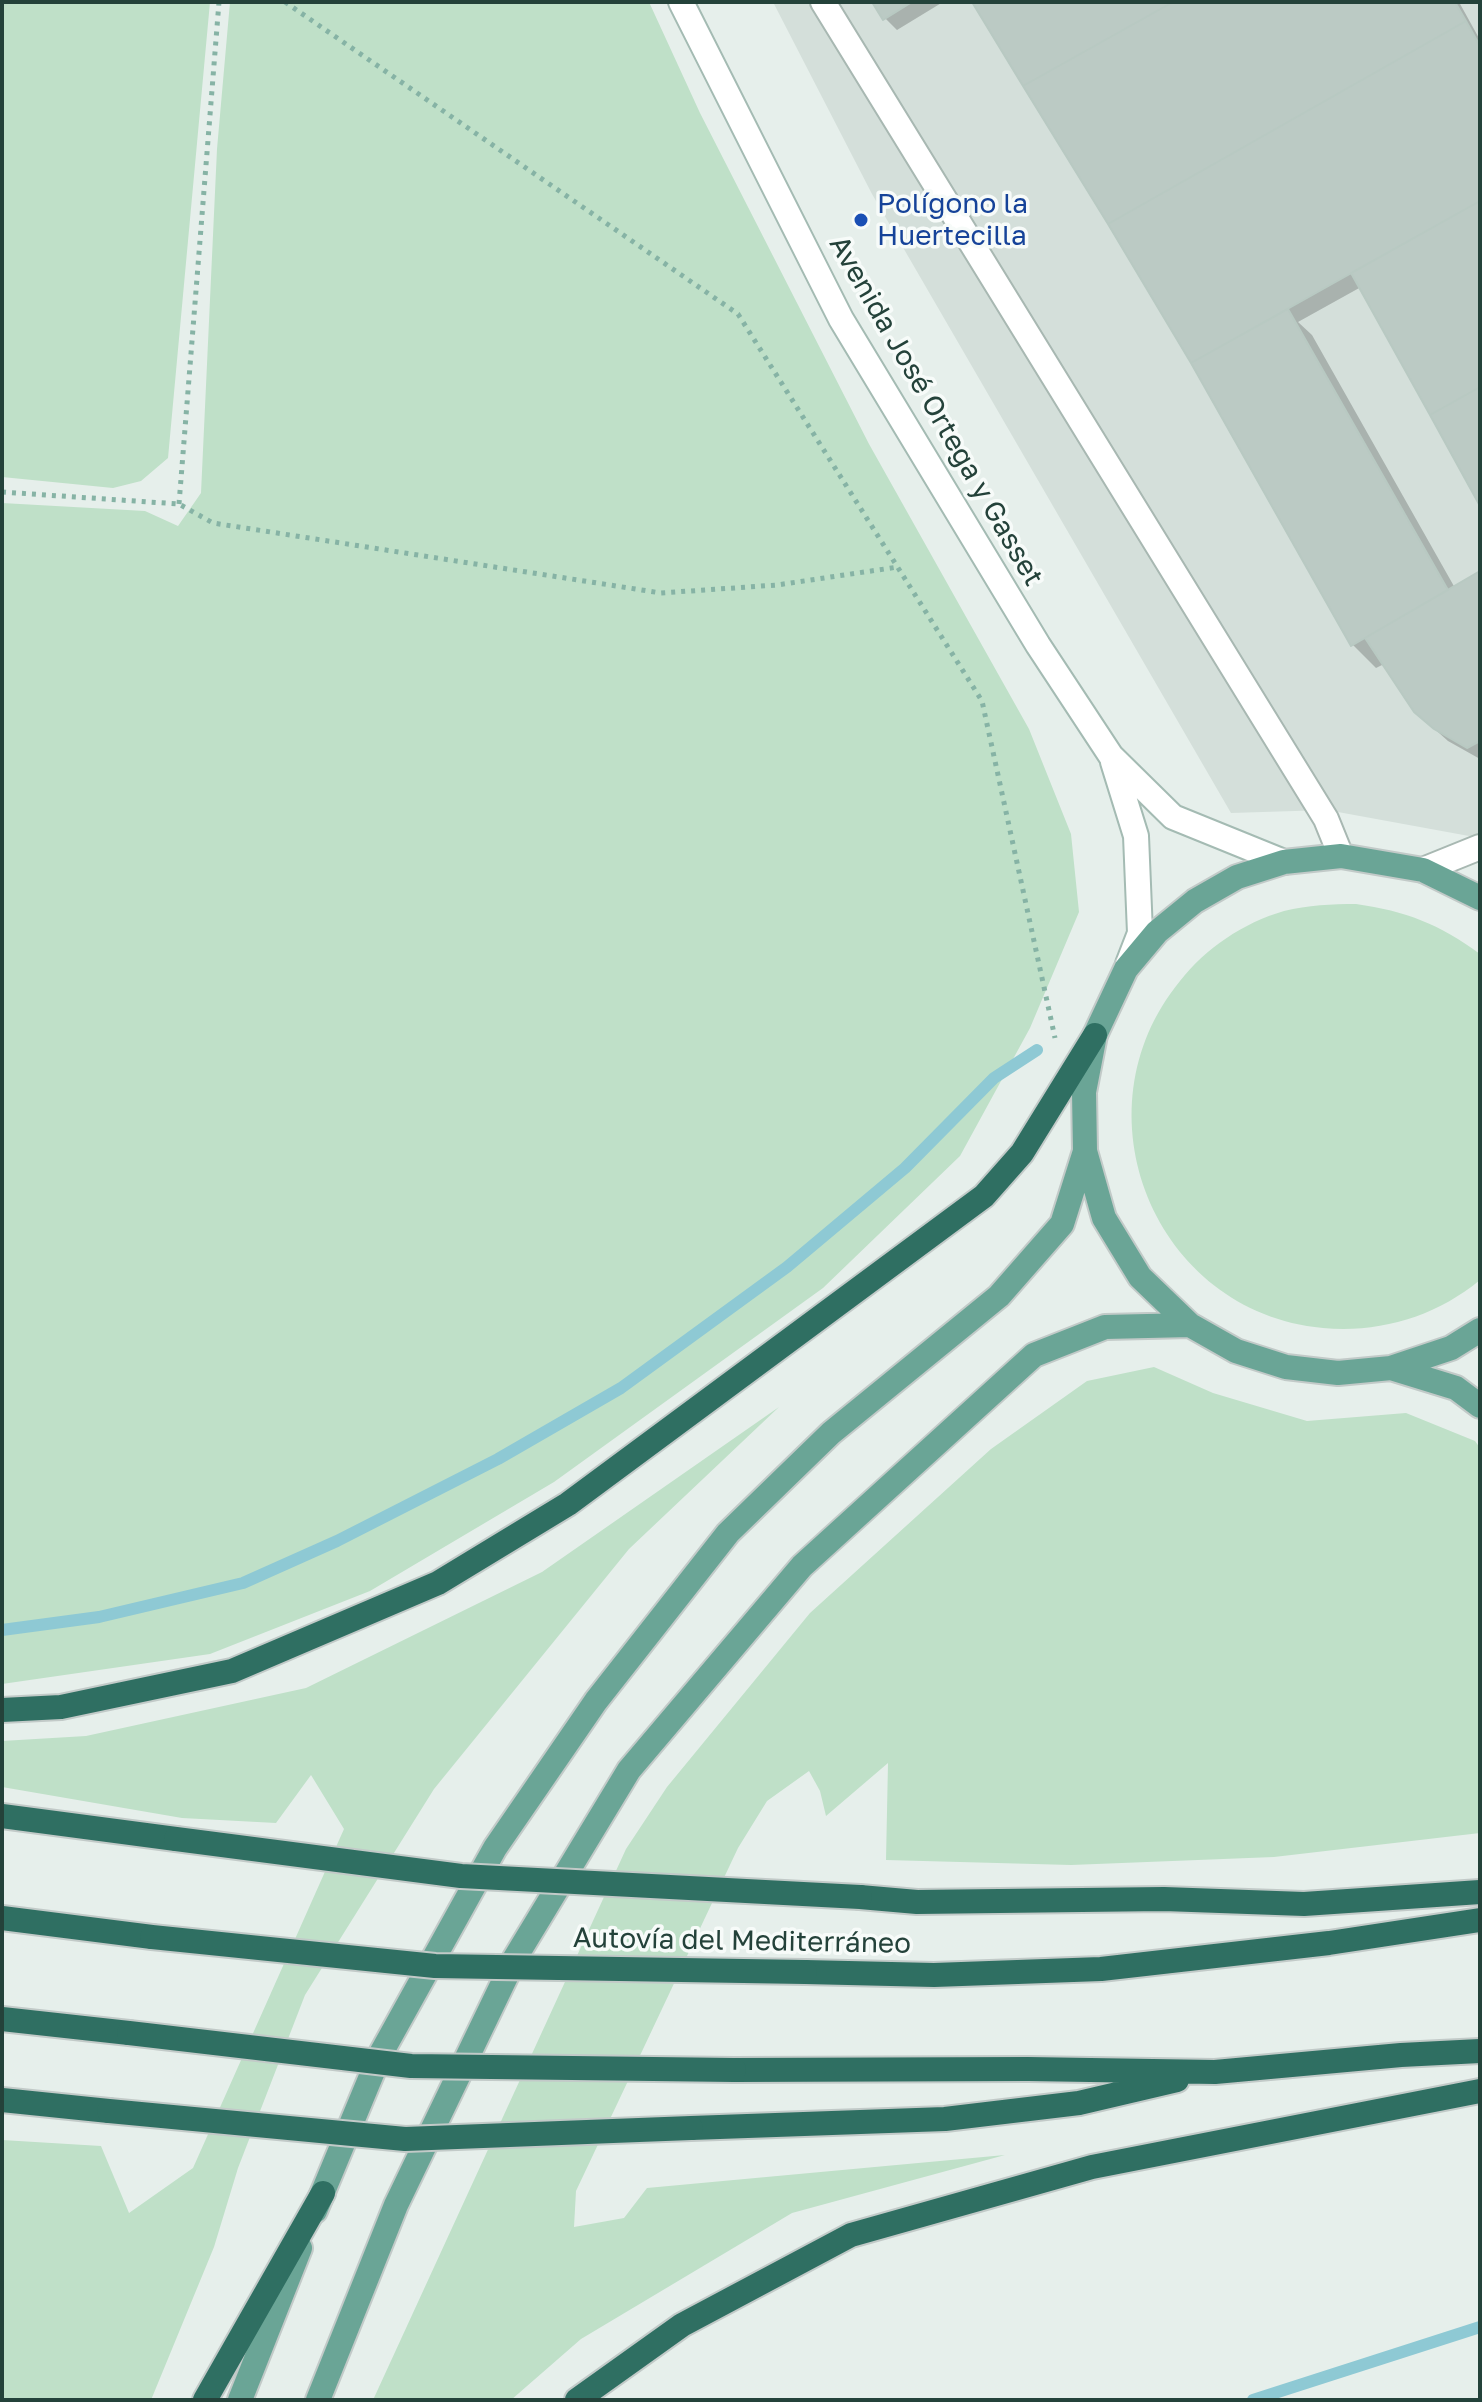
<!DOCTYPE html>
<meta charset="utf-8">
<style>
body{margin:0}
#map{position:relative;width:1482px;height:2402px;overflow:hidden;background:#e6efeb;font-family:"Golos Text",sans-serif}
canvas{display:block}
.frame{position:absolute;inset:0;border:4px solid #24423a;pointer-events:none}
</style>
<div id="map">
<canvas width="1482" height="2402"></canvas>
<div class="frame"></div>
</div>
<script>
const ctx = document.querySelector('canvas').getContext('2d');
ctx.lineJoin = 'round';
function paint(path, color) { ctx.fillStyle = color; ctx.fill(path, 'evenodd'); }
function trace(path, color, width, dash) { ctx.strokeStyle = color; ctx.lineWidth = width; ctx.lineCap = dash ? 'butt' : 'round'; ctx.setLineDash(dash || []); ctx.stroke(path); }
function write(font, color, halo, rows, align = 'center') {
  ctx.font = font + ' "Golos Text",sans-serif'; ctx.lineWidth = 7; ctx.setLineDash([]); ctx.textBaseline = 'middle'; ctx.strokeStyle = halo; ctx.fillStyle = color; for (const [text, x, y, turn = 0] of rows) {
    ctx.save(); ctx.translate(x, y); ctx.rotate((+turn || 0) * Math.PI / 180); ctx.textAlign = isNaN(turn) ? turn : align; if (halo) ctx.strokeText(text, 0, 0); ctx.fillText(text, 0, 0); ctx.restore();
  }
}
const built = new Path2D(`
 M773 2H1480V838L1327 810 1231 813 872 194Z`);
const green = new Path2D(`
 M2 2H210L168 458 141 481 113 488 2 477Z
 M230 2H649L700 113 869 444 1029 729 1071 834 1079 912 1030 1028 960 1156 823 1288 554 1482 370 1591 210 1654 2 1684V503L145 511 178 526 201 493 217 149Z
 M1356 904C1406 911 1439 924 1480 954V1280C1435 1317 1380 1333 1323 1328 1154 1312 1073 1111 1180 981 1206 948 1243 923 1284 911 1308 905 1332 904 1356 904Z
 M1154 1367 1213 1393 1307 1421 1406 1413 1475 1441 1480 1448V1833L1274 1857 1071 1865 886 1860 888 1763 826 1816 820 1791 809 1771 767 1801 738 1848 576 2191 574 2227 624 2218 647 2188 1005 2155 792 2213 581 2339 511 2400H373L626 1849 667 1787 810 1613 991 1449 1087 1381Z
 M779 1407 629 1549 434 1789 305 1995 238 2168 214 2247 151 2400H2V2140L101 2146 129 2213 193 2168 344 1829 311 1775 276 1823 182 1818 2 1787V1741L86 1736 306 1688 542 1572Z`);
const shadow = new Path2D(`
 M875 2H943L897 30 885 18Z
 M974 2H1459L1480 40V502L1361 287 1298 322 1312 335 1455 588 1480 573V759L1448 741 1429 724 1384 664 1376 668 1352 644 1192 361 1195 364 1256 329 1254 326Z`);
const stream = new Path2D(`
 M2 1630 99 1617 243 1583 337 1541 498 1459 621 1388 787 1267 905 1168 994 1078 1037 1050
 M1253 2400 1480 2327`);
const building = new Path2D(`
 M872 2H912L883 20Z
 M972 2H1173L1023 86Z
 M1173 2H1455L1466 21 1108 224 1023 86Z
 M1466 21 1480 46V201L1191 363 1108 224Z
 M1480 201V387L1430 415 1351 273Z
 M1288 309 1448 590 1351 646 1191 363Z
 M1480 387V506L1430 415Z
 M1480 571V741L1467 748 1434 729 1414 712 1365 638Z`);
const path = new Path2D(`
 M285 2 738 314 982 701 1055 1038
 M2 492 179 504 213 523 661 593 777 585 898 567
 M179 504 219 2`);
const lane = new Path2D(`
 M823 2 1326 819 1341 856`);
const street = new Path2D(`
 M1423 870 1480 847`);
const secondary = new Path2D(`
 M681 2 841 319 1038 645 1111 756 1173 817 1284 862
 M1113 762 1136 836 1140 933 1128 964`);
const primary = new Path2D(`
 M1480 898 1423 870 1341 856 1284 862 1237 877 1195 901 1157 932 1126 969 1095 1035 1084 1092 1085 1151 1104 1218 1140 1277 1190 1325 1236 1351 1286 1367 1338 1373 1391 1368 1451 1348 1480 1330
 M1391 1368 1456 1388 1480 1406
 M315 2211 379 2057 495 1848 596 1701 728 1533 831 1433 999 1296 1062 1224 1085 1151
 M240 2400 300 2248
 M318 2400 396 2205 515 1958 629 1770 802 1566 1034 1355 1105 1327 1190 1325`);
const highway = new Path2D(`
 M2 1710 61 1707 232 1671 438 1583 568 1504 984 1196 1022 1153 1095 1035
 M2 1816 176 1839
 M860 1897 917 1902 1164 1899 1304 1904 1480 1892
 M2 1918 152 1937
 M805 1972 934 1975 1101 1969 1329 1943 1480 1920
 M2 2019 129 2033
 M734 2070 1028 2069 1215 2072 1401 2055 1480 2051
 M2 2100 109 2111
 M691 2128 945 2119 1079 2103 1177 2080
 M205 2400 323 2193
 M577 2400 682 2325 851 2235 1092 2167 1480 2091`);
const highwayBridge = new Path2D(`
 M176 1839 461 1876 860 1897
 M152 1937 435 1966 805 1972
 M129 2033 411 2066 734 2070
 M109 2111 405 2139 691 2128`);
const markers = [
 [861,220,8,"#1a4fb4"]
];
const transitNames = [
 ["Polígono la",877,204],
 ["Huertecilla",877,236]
];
const streetNames = [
 ["Avenida José Ortega y Gasset",936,411,60],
 ["Autovía del Mediterráneo",742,1941,1]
];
paint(built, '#d4dfda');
paint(green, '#bfe0c8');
paint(shadow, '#0003');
trace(stream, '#8ec9d4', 12);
paint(building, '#bbcac4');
trace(building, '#b8c9c2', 2);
trace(lane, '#a8b8b2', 28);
trace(street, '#a8b8b2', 28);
trace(secondary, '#a4bbb3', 28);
trace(primary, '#c2cac8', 28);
trace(highway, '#c2cac8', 28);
trace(path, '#86b3a5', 5, [4, 6]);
trace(lane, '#fff', 24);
trace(street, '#fff', 24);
trace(secondary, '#fff', 24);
trace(primary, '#6aa596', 24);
trace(highway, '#2f6f62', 24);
trace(highwayBridge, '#c2cac8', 28, []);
trace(highwayBridge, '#2f6f62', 24);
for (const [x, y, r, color] of markers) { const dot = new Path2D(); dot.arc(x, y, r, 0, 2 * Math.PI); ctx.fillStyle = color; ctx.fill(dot); trace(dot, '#f7fbf9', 3); }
write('28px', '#164399', '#f7fbf9', transitNames, 'left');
write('28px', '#24423a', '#f7fbf9', streetNames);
</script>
